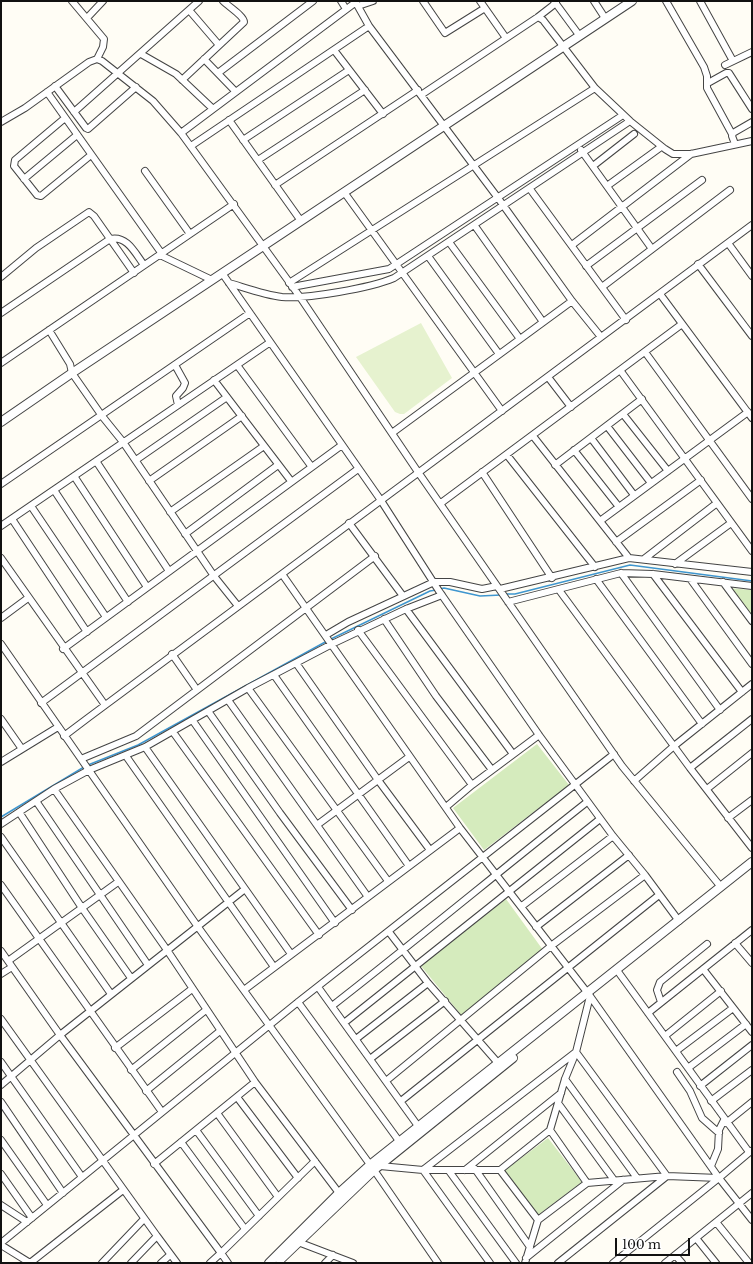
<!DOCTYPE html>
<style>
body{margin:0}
#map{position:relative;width:753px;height:1264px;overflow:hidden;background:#fffdf5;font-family:"Libre Baskerville",serif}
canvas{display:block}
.frame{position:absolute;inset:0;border:2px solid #111;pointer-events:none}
.scale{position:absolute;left:615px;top:1238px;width:75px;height:18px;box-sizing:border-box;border:2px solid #111;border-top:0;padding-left:5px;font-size:12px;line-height:14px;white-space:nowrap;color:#111;-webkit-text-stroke:3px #fff;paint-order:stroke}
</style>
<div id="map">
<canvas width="753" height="1264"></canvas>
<div class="frame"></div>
<div class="scale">100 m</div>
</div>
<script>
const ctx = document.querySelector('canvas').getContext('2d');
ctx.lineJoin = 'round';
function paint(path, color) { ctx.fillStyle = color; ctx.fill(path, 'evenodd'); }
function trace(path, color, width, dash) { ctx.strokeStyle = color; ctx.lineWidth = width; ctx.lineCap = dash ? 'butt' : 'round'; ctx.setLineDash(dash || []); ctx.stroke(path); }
const green = new Path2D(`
 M729 588 752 590V618Z
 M537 744 569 785 484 850 453 808Z
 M506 899 543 950 462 1016 421 966Z
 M548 1138 582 1182 538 1215 504 1171Z`);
const pitch = new Path2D(`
 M421 323 452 378 404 414H400L395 412 356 357Z`);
const stream = new Path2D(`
 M440 589 444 588 480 596 501 595
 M507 594H515L630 565 752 581
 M331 639 430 591 436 590
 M88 765 138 745 327 641
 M1 817 84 767`);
const minor = new Path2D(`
 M72 1 104 39 103 47 97 59
 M341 1 346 9
 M355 1 369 26
 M423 1 445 33 485 8
 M480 1 506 38
 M554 1 579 35
 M594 1 605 18
 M666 1 704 67 707 76V88L732 134
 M700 1 733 61
 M358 6 373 1
 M189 10 219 45
 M538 17 556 3
 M87 18 103 1
 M334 50 383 114
 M141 54 176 74 212 108
 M204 59 235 91
 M725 65 752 52
 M218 73 313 1
 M182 80 244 22C244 16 229 7 223 1
 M708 83 726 73H729L752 109
 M55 86 86 128 88 129 136 87
 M595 88 630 121 665 149 673 154H691L752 141
 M47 92 162 254
 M74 112 199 1
 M65 118 15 160 14 166 37 195 41 196 91 155
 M229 120 301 221
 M1 122 25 108 89 62 97 59 102 61 153 101 181 133 300 297 418 472 622 766 721 887
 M181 133 356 2
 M243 140 349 70
 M735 144 732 136 733 133 752 122
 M191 146 369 26 498 198 572 301 601 337
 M581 150 652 249
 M258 160 365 90
 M593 166 634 134
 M145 171 190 234
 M24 179 77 135
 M275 185 418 90
 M607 186 661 147
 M530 189 626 320
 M344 192 502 411
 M475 226 543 322
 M449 242 520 339
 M728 243 752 276
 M572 245 691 154
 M160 255 212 280
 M428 256 499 354
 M698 264 752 336
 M586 266 702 180
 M222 273 380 499 439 591 539 735 613 836 645 875 679 921
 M1 277 36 248 89 212 94 216 134 273
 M229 283C246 288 265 295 282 297 308 299 370 288 394 278L630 121
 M289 283 595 88 543 20 538 17 421 95
 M292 287 389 269 623 115
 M602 287 730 190
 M660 294 752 418
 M1 313 110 239C127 235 135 253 144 265
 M49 330 70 364 72 373 102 416 123 442 214 576 238 606
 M645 352 752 499
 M1 363 234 204
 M175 365 185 383 183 388 176 396 178 405
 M237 365 311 466
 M620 370 752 551
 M548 377 571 407
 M214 380 291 481
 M623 414 668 471
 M607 426 651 483
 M392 433 572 301
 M533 436 629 558
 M591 438 634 495
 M574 450 619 507
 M507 455 595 567
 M136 460 227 397
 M96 461 169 571
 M555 465 642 399
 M482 472 552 578
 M74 476 147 587
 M149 481 242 416
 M1 484 250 313
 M54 490 128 602
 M441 503 682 324
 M31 506 106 617
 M170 512 264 446
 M12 519 87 632
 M600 521 748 412
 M349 523 403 596
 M1 526 269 343
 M185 534 278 465
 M616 542 701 480
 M1 558 105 705
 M644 559 717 503
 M675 564 731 523
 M621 573 720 710
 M282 574 460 828 590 996 719 1178 752 1220
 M653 574 742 692
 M596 579 702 724
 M691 580 752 664
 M723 582 752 621
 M500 589 629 558 752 572
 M559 590 690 768 752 848
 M508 602 621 573 653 574 752 586
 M406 609 513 754
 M1 618 28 598
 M384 619 436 696 492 770
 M358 630 472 785
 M326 635 348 622 434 582H450L482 589 497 586
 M1 644 198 927 374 1170 438 1263
 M63 649 342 445
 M172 654 197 690
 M296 663 378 780 430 850
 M274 675 409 866
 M248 688 388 881
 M228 700 368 897
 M41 703 358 469
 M208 711 280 813 352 910
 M1 719 22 749
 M193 721 335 923
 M173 732 319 935
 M64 736C292 564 523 396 752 225
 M145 747 291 954
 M126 756 274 967
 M81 759 136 736 375 556
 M1 762 58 727
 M690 768 752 719
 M634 781 674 746 752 684
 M54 789 167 950 255 1082 339 1193
 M707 789 752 753
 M36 801 148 965
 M446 807 472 785 539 735
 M19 812 82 908 131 978
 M728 818 752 800
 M1 824 54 789 89 770 145 747 248 688 332 644 406 609 442 595
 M317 825 409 757
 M1 837 111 994
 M1 885 162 1112
 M522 906 613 836
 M536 927 629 855
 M389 932 428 983 498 1063
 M735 943 752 963
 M1 951 60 1035 221 1253 315 1161
 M8 961 118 882
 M703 969 752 1032
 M619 973 749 1152
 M1 974 12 967
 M318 987 418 1126
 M244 990 460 828
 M298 1002 399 1141
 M661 1002 657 990 660 982 707 944
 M332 1006C418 939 502 869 587 802
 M648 1013 752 930
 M1 1019 157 1236
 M344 1023 600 819
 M665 1036 721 991
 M356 1039 428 983
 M115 1048 192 989
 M676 1051 733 1008
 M370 1059 445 1001
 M1 1062 82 1177
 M688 1068 746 1024
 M131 1070 206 1010
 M677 1072 690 1091 702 1118 719 1133
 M565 1079 637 1178
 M386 1081 551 946 645 875
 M1 1085 60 1035 245 889
 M700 1086 752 1045
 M146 1091 220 1031
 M237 1097 298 1178
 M401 1101 659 895
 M711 1101 752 1070
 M1 1102 63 1193
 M558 1103 614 1180
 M217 1113 278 1197
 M726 1123 752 1102
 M196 1130 259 1216
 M550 1130 587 1183 538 1220 500 1170 550 1130 565 1079 576 1052 590 996
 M1 1140 47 1205
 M181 1142 245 1229
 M154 1164 255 1082
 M380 1166 423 1170H500
 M711 1166 718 1149 719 1130 724 1120
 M475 1169 530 1247
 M465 1170 561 1093
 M449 1171 516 1263
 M1 1174 32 1218
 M587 1183 667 1176 719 1178
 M1 1205 27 1222
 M716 1222 749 1263
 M696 1238 716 1263
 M298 1242 353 1263
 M1 1243 298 1002 614 754
 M1 1245 30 1263
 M675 1255 682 1263
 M526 1258 623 1180
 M30 1263 123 1190
 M102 1263 144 1219
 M131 1263 157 1236 177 1263
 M161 1263 170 1255
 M210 1263 221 1253 228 1263
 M325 1263 333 1255
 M490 1263 423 1170 576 1052 667 1176 558 1263
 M525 1263 538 1220
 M613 1263 719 1178 751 1151
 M665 1263 752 1193`);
const tertiary = new Path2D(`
 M1 422 72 373 632 1
 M280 1260 374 1170 513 1058
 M269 1263 339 1193 370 1165 752 862`);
paint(green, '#d5ebbd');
paint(pitch, '#e6f2cf');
trace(stream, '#3f96cf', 1.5);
trace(minor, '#444', 8);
trace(tertiary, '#444', 10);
trace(minor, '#fff', 6);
trace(tertiary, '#fff', 8);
</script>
